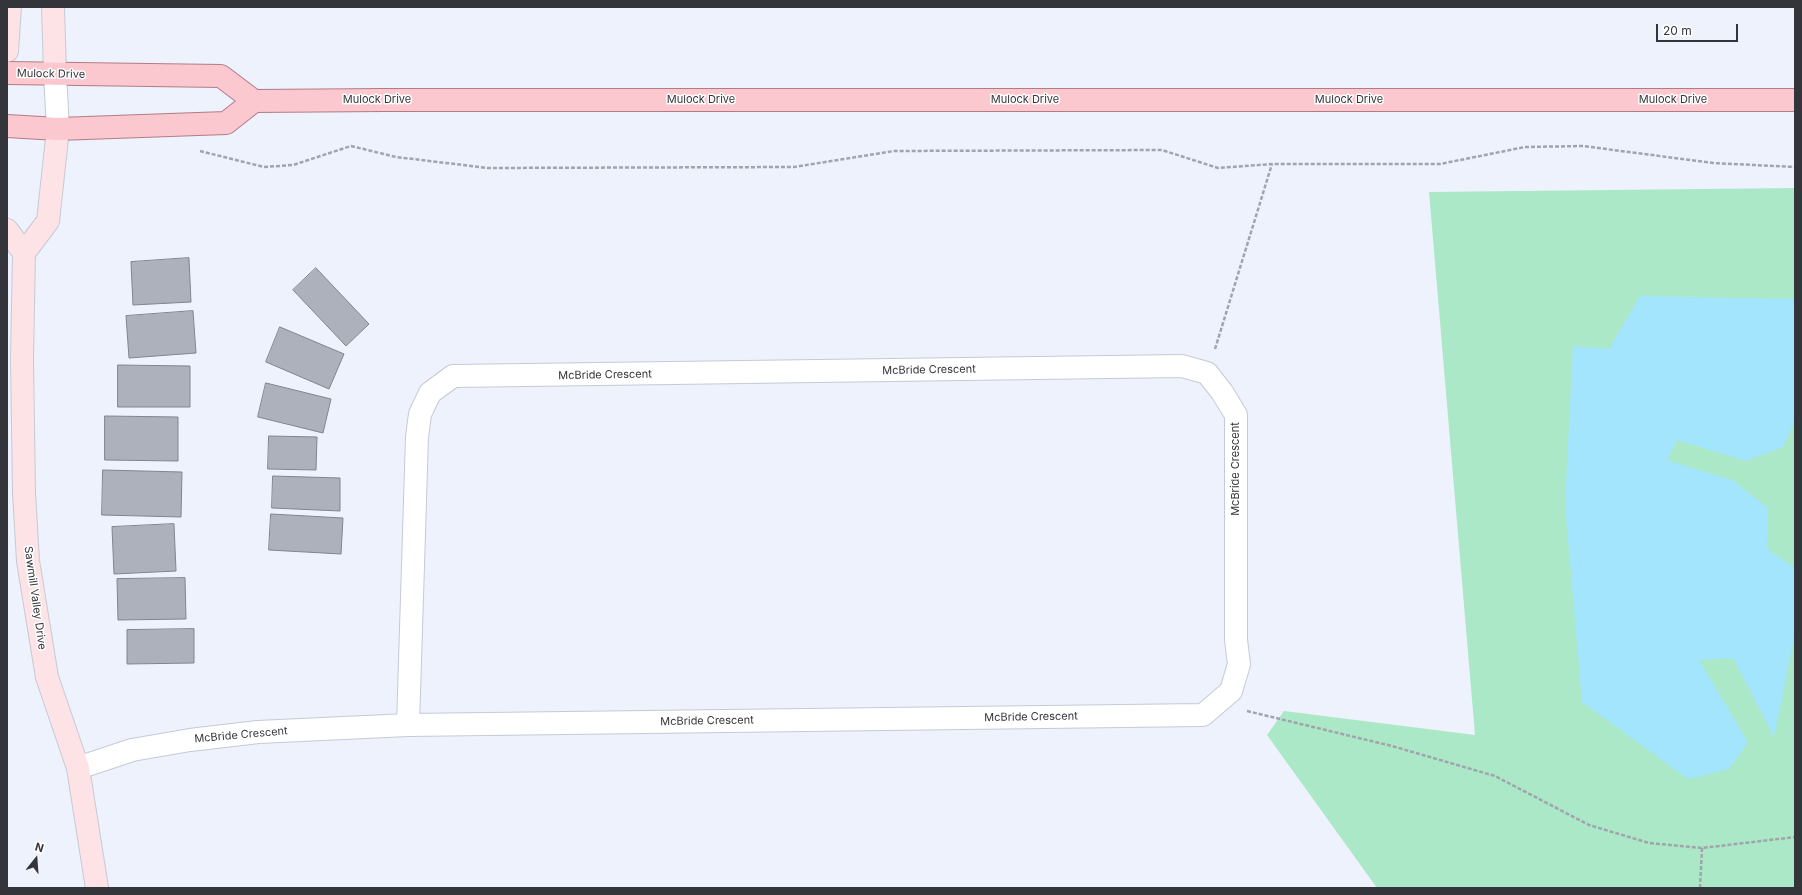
<!DOCTYPE html>
<style>
body{margin:0}
#map{position:relative;width:1802px;height:895px;overflow:hidden;background:#edf2fd;font-family:Inter,sans-serif}
canvas{display:block}
.frame{position:absolute;inset:0;border:8px solid #34353a;pointer-events:none}
.north{position:absolute;left:16px;top:839px;width:40px;height:40px;-webkit-text-stroke:3px #fff;paint-order:stroke;rotate:17deg;font-size:11px;font-weight:700;line-height:16px;text-align:center;color:#34353a}
.north::after{content:'';display:block;margin:auto;width:14px;height:18px;background:#34353a;clip-path:polygon(50% 0,100% 100%,50% 72%,0 100%)}
.scale{position:absolute;left:1656px;top:24px;width:82px;height:18px;box-sizing:border-box;border:2px solid #34353a;border-top:0;padding-left:5px;font-size:12px;line-height:14px;white-space:nowrap;color:#34353a;-webkit-text-stroke:3px #fff;paint-order:stroke}
</style>
<div id="map">
<canvas width="1802" height="895"></canvas>
<div class="frame"></div>
<div class="north">N</div>
<div class="scale">20 m</div>
</div>
<script>
const ctx = document.querySelector('canvas').getContext('2d');
ctx.lineJoin = 'round';
function paint(path, color) { ctx.fillStyle = color; ctx.fill(path, 'evenodd'); }
function trace(path, color, width, dash) { ctx.strokeStyle = color; ctx.lineWidth = width; ctx.lineCap = dash ? 'butt' : 'round'; ctx.setLineDash(dash || []); ctx.stroke(path); }
function write(font, color, halo, rows, align = 'center') {
  ctx.font = font + ' Inter,sans-serif'; ctx.lineWidth = 3; ctx.setLineDash([]); ctx.textBaseline = 'middle'; ctx.strokeStyle = halo; ctx.fillStyle = color; for (const [text, x, y, turn = 0] of rows) {
    ctx.save(); ctx.translate(x, y); ctx.rotate((+turn || 0) * Math.PI / 180); ctx.textAlign = isNaN(turn) ? turn : align; if (halo) ctx.strokeText(text, 0, 0); ctx.fillText(text, 0, 0); ctx.restore();
  }
}
const green = new Path2D(`
 M1795 188V888H1377L1267 735 1284 711 1475 735 1429 192Z`);
const water = new Path2D(`
 M1640 296 1795 299V420L1783 447 1746 461 1677 440 1667 460 1734 481 1768 508 1767 549 1795 568V633L1774 737 1733 658 1699 660 1748 742 1729 769 1688 779 1582 702 1565 504 1573 346 1609 349Z`);
const building = new Path2D(`
 M189 258 191 302 133 305 131 262Z
 M316 268 369 324 346 346 293 290Z
 M193 311 196 353 129 358 126 316Z
 M280 327 344 354 329 389 266 362Z
 M118 365 190 366V407H118Z
 M266 383 331 399 323 433 258 417Z
 M105 416 178 417V461L105 460Z
 M269 436 317 437 316 470 268 469Z
 M103 470 182 472 181 517 102 515Z
 M273 476 340 478V511L272 508Z
 M271 514 343 518 341 554 269 550Z
 M174 524 176 571 114 574 112 527Z
 M185 578 186 619 118 620 117 579Z
 M194 629V663L127 664V630Z`);
const path = new Path2D(`
 M200 151 264 167 293 165 351 146 396 157 488 168 794 167 894 151 1162 150 1218 168 1272 164H1440L1525 147 1583 146 1713 163 1795 167
 M1215 349 1272 164
 M1247 711 1392 746 1495 776 1589 825 1649 843 1702 848 1795 837
 M1700 888 1702 848`);
const street = new Path2D(`
 M55 74 58 129
 M78 768 132 750 190 740 258 732 408 725 1203 715 1231 691 1239 664 1236 640V415L1222 392 1207 373 1182 366 453 376 430 393 420 414 417 437 408 725`);
const secondary = new Path2D(`
 M53 7 55 74
 M7 51 10 7
 M58 129 48 221 24 253 22 359 24 493 28 561 47 677 78 768 97 888
 M7 230 24 253`);
const primary = new Path2D(`
 M7 73 221 76 254 101
 M7 126 58 129 226 123 254 101 383 100H1795`);
const streetNames = [
 ["Mulock Drive",51,74,1],
 ["Mulock Drive",377,100],
 ["Mulock Drive",701,100],
 ["Mulock Drive",1025,100],
 ["Mulock Drive",1349,100],
 ["Mulock Drive",1673,100],
 ["McBride Crescent",929,370,-1],
 ["McBride Crescent",605,375,-1],
 ["McBride Crescent",1236,469,-90],
 ["Sawmill Valley Drive",35,598,82],
 ["McBride Crescent",1031,717,-1],
 ["McBride Crescent",707,721,-1],
 ["McBride Crescent",241,735,-5]
];
paint(green, '#abe8c7');
paint(water, '#a3e5fd');
paint(building, '#acb1bb');
trace(building, '#80848e', 1);
trace(street, '#c5cad4', 24);
trace(secondary, '#c5cad4', 24);
trace(primary, '#b37c85', 24);
trace(path, '#a1a4ac', 2.5, [4, 2]);
trace(street, '#fff', 22);
trace(secondary, '#fde3e6', 22);
trace(primary, '#fac8ce', 22);
write('11px', '#34353a', '#fff', streetNames);
</script>
